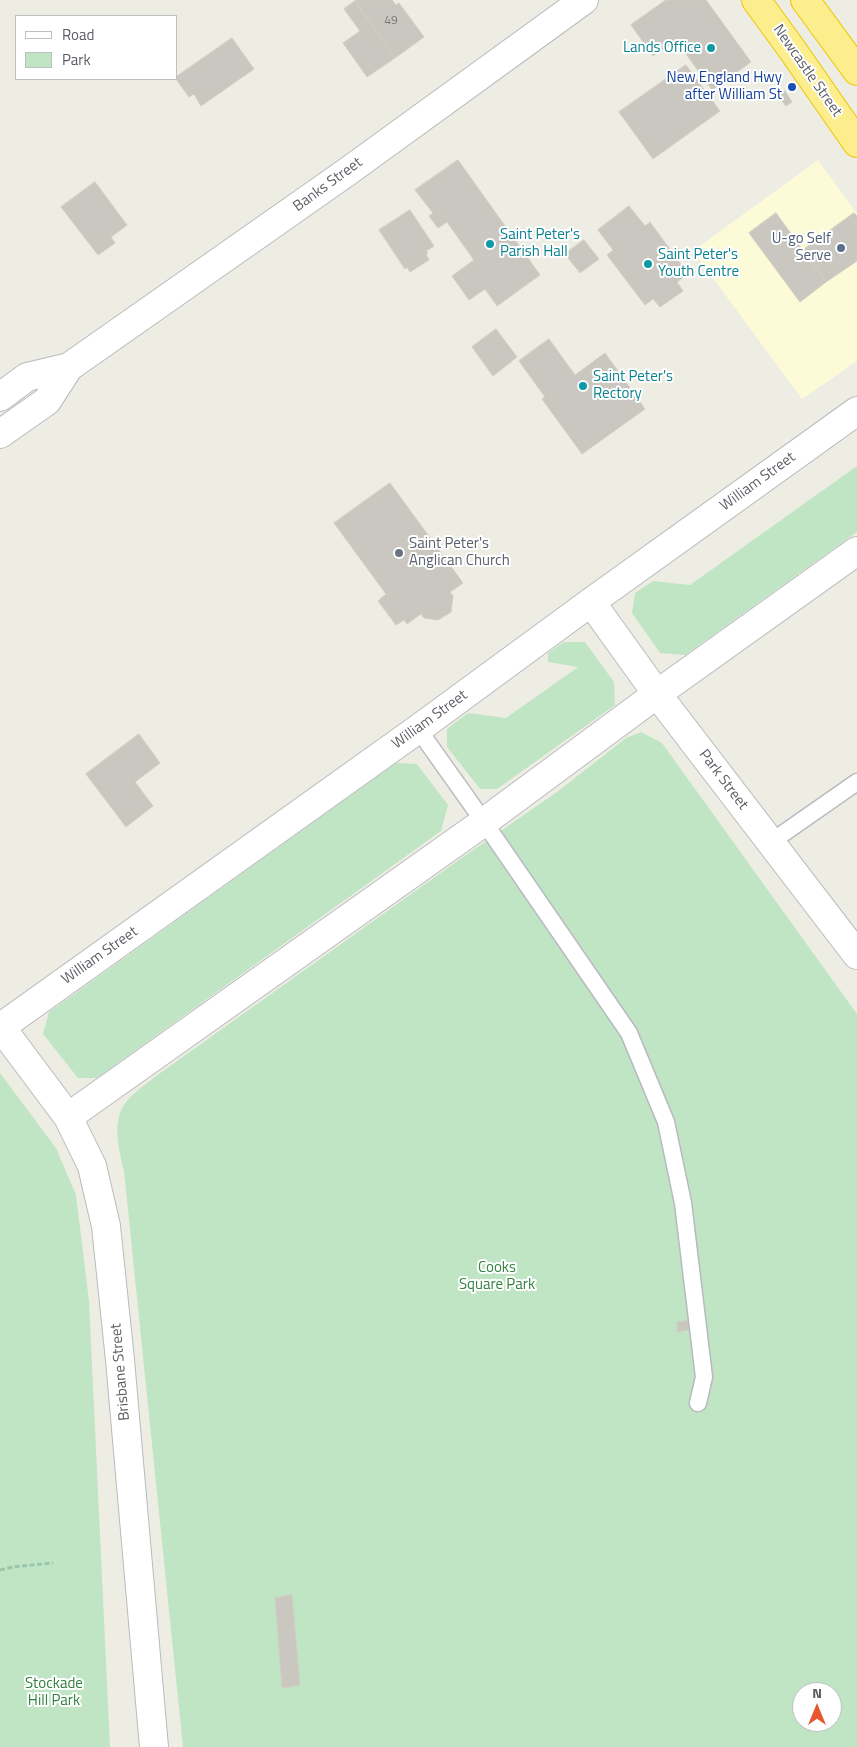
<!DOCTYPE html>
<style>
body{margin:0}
#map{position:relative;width:857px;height:1747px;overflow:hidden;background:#eeede3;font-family:"Titillium Web",sans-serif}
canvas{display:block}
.legend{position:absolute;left:15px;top:15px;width:162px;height:65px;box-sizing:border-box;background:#fff;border:1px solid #bdbfc1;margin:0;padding:6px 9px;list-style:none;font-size:15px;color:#5b5e64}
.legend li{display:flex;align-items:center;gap:10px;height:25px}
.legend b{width:25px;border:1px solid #bdbfc1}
.north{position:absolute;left:792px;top:1682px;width:50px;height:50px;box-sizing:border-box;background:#fff;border:1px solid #bdbfc1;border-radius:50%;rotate:0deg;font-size:14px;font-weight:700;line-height:20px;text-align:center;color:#5b5e64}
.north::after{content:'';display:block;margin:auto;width:18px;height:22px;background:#e8562f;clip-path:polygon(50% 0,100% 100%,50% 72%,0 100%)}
</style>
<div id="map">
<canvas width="857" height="1747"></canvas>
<ul class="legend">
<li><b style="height:6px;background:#fff"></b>Road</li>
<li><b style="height:14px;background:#c0e5c5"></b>Park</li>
</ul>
<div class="north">N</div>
</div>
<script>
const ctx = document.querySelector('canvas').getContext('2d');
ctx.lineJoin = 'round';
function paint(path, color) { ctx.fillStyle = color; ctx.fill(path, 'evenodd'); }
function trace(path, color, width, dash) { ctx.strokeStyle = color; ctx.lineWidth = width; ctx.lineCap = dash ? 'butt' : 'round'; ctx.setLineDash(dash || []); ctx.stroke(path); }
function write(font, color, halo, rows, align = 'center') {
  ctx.font = font + ' "Titillium Web",sans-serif'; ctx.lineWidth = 4; ctx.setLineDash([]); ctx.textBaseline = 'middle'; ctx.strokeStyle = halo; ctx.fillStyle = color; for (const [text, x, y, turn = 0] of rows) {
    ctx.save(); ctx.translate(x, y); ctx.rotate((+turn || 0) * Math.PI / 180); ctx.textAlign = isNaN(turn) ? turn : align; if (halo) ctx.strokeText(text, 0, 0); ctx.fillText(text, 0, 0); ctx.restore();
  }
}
const commercial = new Path2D(`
 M818 160 857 214V361L802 399 693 251Z`);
const green = new Path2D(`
 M857 466V532L685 655 660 653 632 613 635 593 653 581 690 585Z
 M564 642H585L614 682 615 705 497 789H480L447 747V729L468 713 506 718 578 667 548 662V653Z
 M641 732 662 743 857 1014V1747H183L124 1171C119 1150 111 1121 126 1102 134 1092 147 1084 156 1076L463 857 557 792 626 738ZM802 1692H832V1722H802Z
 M396 763 417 764 448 805 441 831 97 1078H78L43 1034 49 1012Z
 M0 1073 56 1148 76 1195 89 1301 110 1747H0Z`);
const building = new Path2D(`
 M356 0H392L396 5 399 3 424 37 395 58 355 1Z
 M666 0H706L751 62 712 90 676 40 653 56 631 25Z
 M355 1 395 58 367 77 343 43 360 31 344 9Z
 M232 38 254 69 201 106 194 94 189 97 176 79V77Z
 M686 65 720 111 653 159 619 112Z
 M785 91 792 102 786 106 778 96Z
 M458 160 540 275 497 306 485 289 469 300 452 276 474 260 447 222 438 228 429 216 433 213 415 190Z
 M95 182 127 225 111 237 115 243 98 255 61 207Z
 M629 206 645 226 650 222 688 274 677 282 683 291 660 307 653 299 645 305 607 255 613 250 598 230Z
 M410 210 434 246 426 251 428 253 426 254 429 260 410 272 407 267 405 269 379 230Z
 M776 213 826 282 800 302 749 233Z
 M854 213 857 216V261L826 282 803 250Z
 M584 240 599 259 580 273 565 254Z
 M496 329 517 357 493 376 472 347Z
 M549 339 575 375 605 353 645 409 582 454 542 399 545 397 519 361Z
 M390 483 463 583 450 592 453 596 451 612 438 620 424 618 421 614 407 624 404 620 396 625 378 601 386 594 334 523Z
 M139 734 160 763 135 782 153 806 126 827 86 774Z
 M688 1321 689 1330 677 1332V1322Z
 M292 1595 300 1685 282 1688 275 1598Z`);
const path = new Path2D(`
 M0 1570 13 1567 53 1563`);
const lane = new Path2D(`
 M418 729 484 822 629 1033 666 1122 683 1203 704 1377 698 1403
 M771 842 857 782`);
const street = new Path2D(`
 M0 397 27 377 69 367 347 172 584 0
 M0 434 47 401 69 367
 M591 602 657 694 857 955
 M0 1026 68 1117 92 1166 106 1226 120 1360 154 1747
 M1 1027 418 729 591 602 857 411
 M68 1117 484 822 657 694 857 551`);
const highway = new Path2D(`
 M756 0 791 48 857 143
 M805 0 857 71`);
const markers = [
 [711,48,5,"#0f9aa8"],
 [792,87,5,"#1a4fb4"],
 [490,244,5,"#0f9aa8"],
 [841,248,5,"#5c6f8a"],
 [648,264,5,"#0f9aa8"],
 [583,386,5,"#0f9aa8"],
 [399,553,5,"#6b7280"]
];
const numberNames = [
 ["49",391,21]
];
const cultureNames = [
 ["Lands Office",701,48,"right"],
 ["Saint Peter's",500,235],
 ["Parish Hall",500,252],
 ["Saint Peter's",658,255],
 ["Youth Centre",658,272],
 ["Saint Peter's",593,377],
 ["Rectory",593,394]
];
const streetNames = [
 ["Newcastle Street",807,71,55],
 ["Banks Street",328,185,-36],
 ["William Street",758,482,-36],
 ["William Street",430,720,-36],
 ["Park Street",723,780,53],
 ["William Street",100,956,-35],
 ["Brisbane Street",121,1372,-95]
];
const transitNames = [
 ["New England Hwy",782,78],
 ["after William St",782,95]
];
const serviceNames = [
 ["U-go Self",831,239],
 ["Serve",831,256]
];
const worshipNames = [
 ["Saint Peter's",409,544],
 ["Anglican Church",409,561]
];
const parkNames = [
 ["Cooks",497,1268],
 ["Square Park",497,1285],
 ["Stockade",54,1684],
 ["Hill Park",54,1701]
];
paint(commercial, '#fdfad8');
paint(green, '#c0e5c5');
paint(building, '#c9c7c0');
trace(building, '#d2cfc1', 1);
trace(lane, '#b8babf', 19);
trace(street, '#b8babf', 30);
trace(highway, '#efc402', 30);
trace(path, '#99c6ab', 3, [5, 2.5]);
trace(lane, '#fff', 16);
trace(street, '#fff', 28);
trace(highway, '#fcee8c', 28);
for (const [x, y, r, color] of markers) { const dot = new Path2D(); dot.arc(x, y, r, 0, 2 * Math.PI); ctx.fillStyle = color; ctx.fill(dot); trace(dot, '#fff', 2); }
write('12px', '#76787b', null, numberNames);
write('15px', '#0d838f', '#fff', cultureNames, 'left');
write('15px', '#5b5e64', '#fff', streetNames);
write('15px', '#164399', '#fff', transitNames, 'right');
write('15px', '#4e5e75', '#fff', serviceNames, 'right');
write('15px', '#5b616d', '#fff', worshipNames, 'left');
write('15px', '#348142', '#fff', parkNames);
</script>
